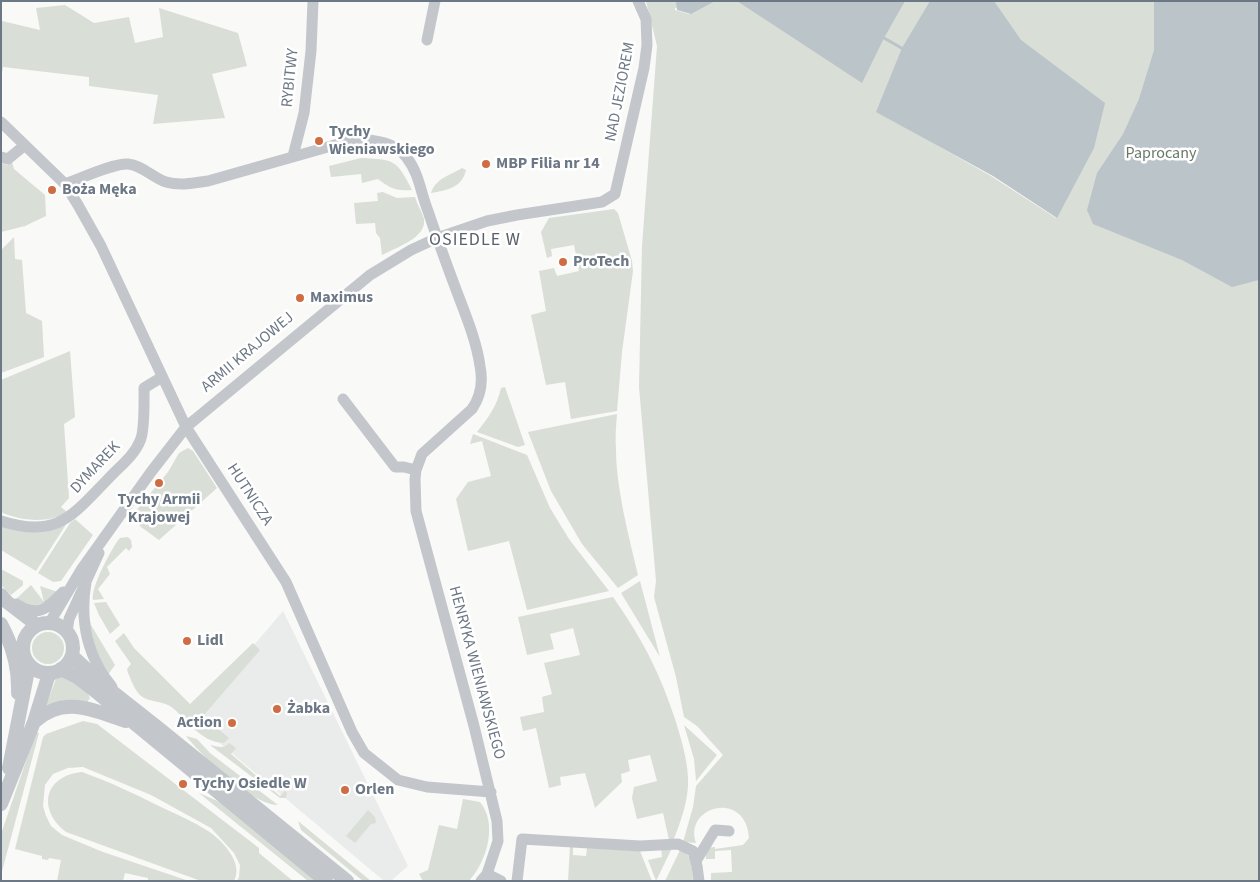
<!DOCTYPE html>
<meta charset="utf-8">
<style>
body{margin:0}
#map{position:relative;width:1260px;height:882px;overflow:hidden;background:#f9f9f7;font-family:"Source Sans 3",sans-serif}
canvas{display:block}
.frame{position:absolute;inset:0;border:2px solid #6c7885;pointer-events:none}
</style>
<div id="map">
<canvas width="1260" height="882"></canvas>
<div class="frame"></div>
</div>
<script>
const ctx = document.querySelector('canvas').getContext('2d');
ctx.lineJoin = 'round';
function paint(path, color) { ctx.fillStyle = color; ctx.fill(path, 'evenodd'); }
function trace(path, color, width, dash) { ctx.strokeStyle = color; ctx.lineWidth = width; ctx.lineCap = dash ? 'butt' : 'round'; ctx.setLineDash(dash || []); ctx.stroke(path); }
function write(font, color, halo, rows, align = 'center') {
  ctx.font = font + ' "Source Sans 3",sans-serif'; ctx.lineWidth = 5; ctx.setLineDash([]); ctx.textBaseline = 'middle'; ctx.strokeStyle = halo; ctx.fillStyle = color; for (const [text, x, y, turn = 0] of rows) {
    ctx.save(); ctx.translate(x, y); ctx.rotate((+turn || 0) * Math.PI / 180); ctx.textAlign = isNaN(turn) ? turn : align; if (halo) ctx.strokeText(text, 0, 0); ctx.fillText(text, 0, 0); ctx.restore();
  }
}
const built = new Path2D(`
 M283 611 408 866 391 881H384L191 719Z`);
const green = new Path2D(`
 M646 1H706L675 8V10L689 14 712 1H1259V881H711V873L732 872 731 850 715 851V859H706L705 848 715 847V849L743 845 749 838C746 789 683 806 696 843L683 842 693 807 696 786 723 755 697 726 684 717 676 677 654 597 656 581 639 387 642 246 657 46ZM903 126 918 130 1057 215 1056 218 991 176Z
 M65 5 94 23 129 17 135 43 163 37 159 8 238 33 247 66 212 74 225 118 153 124 158 95 89 86V77L3 67 1 79 2 21 40 30 36 8Z
 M361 158C395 160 396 159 412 190 396 191 391 189 378 179L362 183 361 174 331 177 329 166Z
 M12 162 14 169 45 195 46 216 25 226 1 232V163L7 165Z
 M462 168 466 170C462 188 447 190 431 193 436 178 449 176 462 168Z
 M383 192 397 198 415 197C417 204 422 212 424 219 427 238 395 248 382 255L380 238 376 233 375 223 356 224 354 203 378 201 377 193Z
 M614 209 618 213 632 261 633 271 622 352 617 411 571 419 565 382 546 385 531 315 546 311 539 271 554 268 557 276 579 271 574 245 551 249 552 256 547 258 541 232 549 218Z
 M14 237 15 259 22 260 26 313 42 321 44 357 1 373V250Z
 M70 351 75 417 64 424 69 498 61 507 67 512C49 524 20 521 1 512V380Z
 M505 387 525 445 518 447 477 432C488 418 497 406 501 388Z
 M617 414C616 426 615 438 616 449 616 488 629 537 638 575L618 588 582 544 551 491 528 432Z
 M473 434 527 455 550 508 569 539 609 591 527 610 509 541 468 551 456 499 468 482 491 476 482 441 470 444Z
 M188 448 193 451 217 488 159 540 141 527 134 518V513L168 472 179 453Z
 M75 519 93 535 61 581 53 582 38 573 70 523Z
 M1 523H67L36 571 1 550Z
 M128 537 131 540 132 547 129 551 126 548 107 567 110 574 98 589 104 599 93 600C90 589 112 547 120 538Z
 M1 569 23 581V585L11 595 1 585Z
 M640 581 660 657 621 593Z
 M31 585 44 602 40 586 58 592C39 607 38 609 16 599Z
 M613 597C643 640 660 673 676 722 682 742 689 765 688 786 687 804 680 824 673 841L669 840 663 813 637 819 632 798 634 787 657 781 650 755 628 760 630 771 621 774 622 782 595 808 585 773 560 777 561 785 549 788 536 728 523 731 520 717 544 712 542 697 552 694 544 663 580 655 573 628 550 634 554 649 527 655 518 617Z
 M106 602 120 625 110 634 99 615 94 603Z
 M87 608 91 625 115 665 107 676 96 657Z
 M32 648a16 16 0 1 1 32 0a16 16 0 1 1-32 0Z
 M124 633 134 648 190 704 253 643 260 650 203 716 229 738 224 743C199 742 188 719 170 706 162 701 149 702 141 696 135 691 131 680 128 673L127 669 131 664 115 641Z
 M60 676H65L88 694 90 698 86 704 66 700 46 705 56 679Z
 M83 721 97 724 259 848V853L293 881H237L239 877 240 865 234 853 211 828 151 795 83 767 68 768 53 774 45 785 43 806 46 816 51 826 62 835 103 852 189 881H148V878L125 873 123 881H57L61 860 49 858 48 860 42 859V856L15 849 43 737 46 734Z
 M684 725 717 755 696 781 694 759Z
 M36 732 39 733 1 875V834Z
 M186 736 197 739 210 753 278 805C252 805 202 756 186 736Z
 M229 743 236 748 231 754 280 796 285 791 287 793 286 798H280L210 745C217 746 223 750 229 743Z
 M82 772C110 782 137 795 163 808 178 815 194 822 208 831 222 840 244 863 234 881H201L66 832C37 809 44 776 82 772Z
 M199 793 222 803 317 881H308Z
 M463 799 480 802C498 824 487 861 469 881H423L419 874 428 870 439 825 457 829Z
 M368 810 375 817 376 823 371 824 355 843 346 836Z
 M298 821 371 881H363L301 830Z
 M570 846 573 847V855L586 856 587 848 640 851 652 881H568Z
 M661 847 672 848 656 881 648 860 662 857Z
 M681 848C691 854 693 870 693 881H665Z`);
const water = new Path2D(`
 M676 1H715L691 14 677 10Z
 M737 1H905L884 38 862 83Z
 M930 1H994L1021 40 1105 103 1094 148 1057 218 993 176 876 112 902 48Z
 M1154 1H1259V280L1232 287 1182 260 1093 224 1087 210 1097 173 1123 134 1139 99 1154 50Z`);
const stream = new Path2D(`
 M884 38 905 50`);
const minor = new Path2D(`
 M427 40 435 1
 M1 122 65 184 78 205 101 246 186 427 286 582 352 732 364 753 398 780 427 787 491 792
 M293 156 304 113 311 51 313 1
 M1 157 8 159 25 145
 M65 184C80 179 113 163 128 164 142 165 153 178 166 182 180 186 194 183 208 181L356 139C374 140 396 142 407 158 419 173 421 194 428 211 438 241 449 271 460 300 468 321 477 344 480 366 483 381 481 396 472 409L422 454 416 470 415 479 416 511 474 726 497 821 498 841 487 874 481 881
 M343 399 395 467H404L416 470
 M1 521C57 539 72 516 108 479 119 467 134 456 140 441 145 431 144 400 144 388L162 377
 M86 582C81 612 84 641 99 668 102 675 108 681 112 687
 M16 604C38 618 47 609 63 592
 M50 622 81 570 151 472 186 427 370 275 411 250 437 238 487 221 517 215 602 202 615 194 644 68 647 45 646 19 638 1
 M67 632 69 619 99 553
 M696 861 715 830 729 831
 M487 874 501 881
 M517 881 522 839 640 846 678 844 693 851 697 866 699 881`);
const tertiary = new Path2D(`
 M1 595 7 602 37 625
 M23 648a25 25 0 1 1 50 0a25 25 0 1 1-50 0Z
 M1 624C13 646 19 668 18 693
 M72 656 105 686 157 727 347 881
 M61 669 77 677 99 694 326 881
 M34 722C64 695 92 710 126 721
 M9 768 29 665
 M1 804 34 722 48 677 52 673`);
const markers = [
 [319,141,5,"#d06c41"],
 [486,164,5,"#d06c41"],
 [52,190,5,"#d06c41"],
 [563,262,5,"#d06c41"],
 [300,298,5,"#d06c41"],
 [159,483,5,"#d06c41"],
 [187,641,5,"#d06c41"],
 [277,709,5,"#d06c41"],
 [232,723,5,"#d06c41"],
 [183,784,5,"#d06c41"],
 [345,790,5,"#d06c41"]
];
const streetNames = [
 ["RYBITWY",291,78,-84],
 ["NAD JEZIOREM",621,92,-79],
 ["ARMII KRAJOWEJ",248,353,-40],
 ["DYMAREK",96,468,-47],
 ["HUTNICZA",249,495,57],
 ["HENRYKA WIENIAWSKIEGO",476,673,75]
];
const poiNames = [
 ["Tychy",329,132],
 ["Wieniawskiego",329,150],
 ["MBP Filia nr 14",496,164],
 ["Boża Męka",62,190],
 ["ProTech",573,262],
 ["Maximus",310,298],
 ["Tychy Armii",159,500,"center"],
 ["Krajowej",159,518,"center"],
 ["Lidl",197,641],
 ["Żabka",287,709],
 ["Action",222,723,"right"],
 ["Tychy Osiedle W",193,784],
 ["Orlen",355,790]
];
const parkNames = [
 ["Paprocany",1161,154]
];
const neighbourhoodNames = [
 ["OSIEDLE W",475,241]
];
paint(built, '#eaebeb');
paint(green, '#d9ded7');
paint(water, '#bbc4c9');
trace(stream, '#bbc4c9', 3);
trace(minor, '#c3c6ca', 11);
trace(tertiary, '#c3c6ca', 14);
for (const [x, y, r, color] of markers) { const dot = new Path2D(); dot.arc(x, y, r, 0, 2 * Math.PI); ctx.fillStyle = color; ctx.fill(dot); trace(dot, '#fff', 2); }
write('16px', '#6c7885', '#fff', streetNames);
write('bold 16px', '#6c7885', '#fff', poiNames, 'left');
write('16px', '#687866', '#fff', parkNames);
ctx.letterSpacing = '1px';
write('18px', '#59626b', '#fff', neighbourhoodNames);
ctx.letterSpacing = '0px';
</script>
